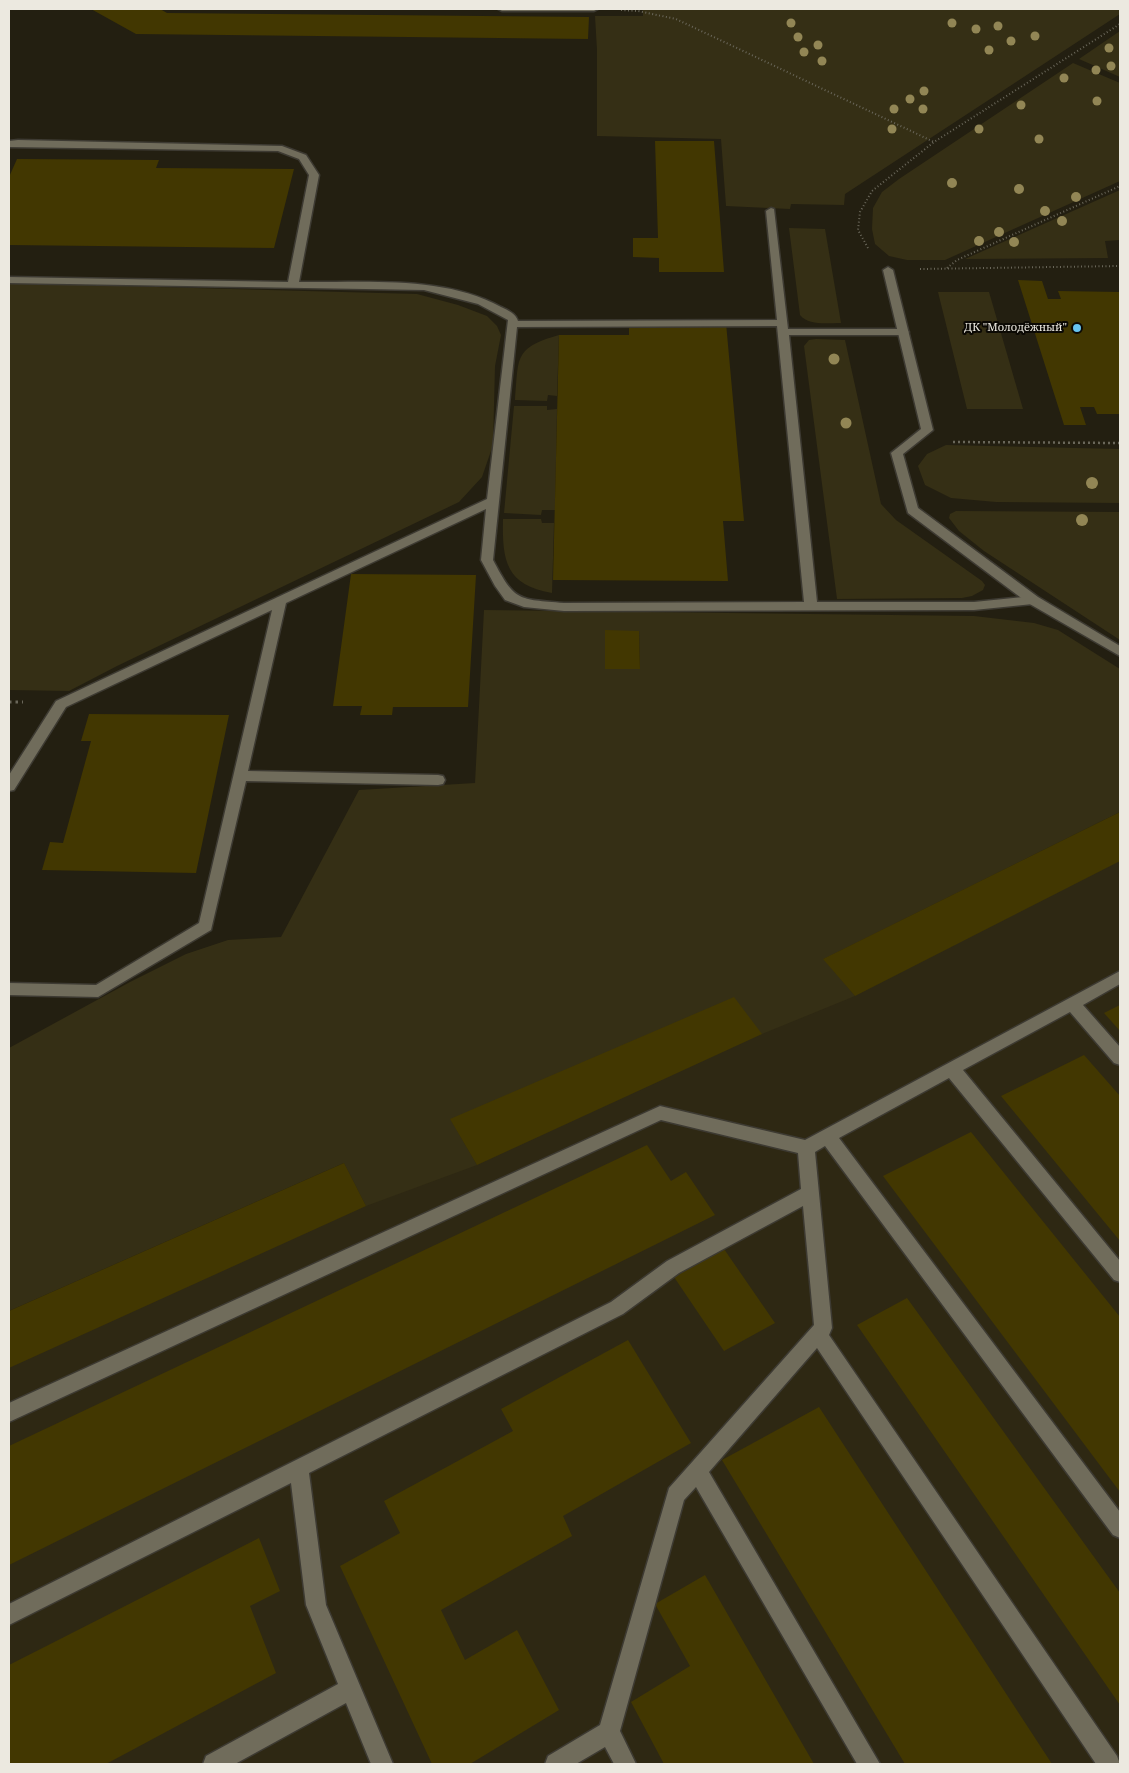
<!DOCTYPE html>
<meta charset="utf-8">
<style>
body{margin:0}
#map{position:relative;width:1129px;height:1773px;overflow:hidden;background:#231f11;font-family:"Noto Serif",serif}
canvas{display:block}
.frame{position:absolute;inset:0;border:10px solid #ece9e0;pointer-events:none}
</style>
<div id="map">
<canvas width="1129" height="1773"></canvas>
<div class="frame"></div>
</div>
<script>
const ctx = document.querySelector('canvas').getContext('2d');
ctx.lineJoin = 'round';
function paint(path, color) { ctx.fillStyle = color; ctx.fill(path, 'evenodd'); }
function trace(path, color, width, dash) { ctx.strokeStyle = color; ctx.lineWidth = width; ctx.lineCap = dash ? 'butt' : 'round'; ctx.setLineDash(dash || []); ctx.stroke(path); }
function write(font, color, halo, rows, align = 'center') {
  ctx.font = font + ' "Noto Serif",serif'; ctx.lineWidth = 4; ctx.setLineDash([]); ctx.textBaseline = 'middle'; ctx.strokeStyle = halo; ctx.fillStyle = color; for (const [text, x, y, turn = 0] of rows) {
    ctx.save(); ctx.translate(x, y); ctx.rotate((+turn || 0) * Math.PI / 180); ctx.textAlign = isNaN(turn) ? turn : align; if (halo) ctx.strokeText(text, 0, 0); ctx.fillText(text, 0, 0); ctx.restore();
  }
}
const built = new Path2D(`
 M1120 812V1764H9V1311L344 1163 823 959Z`);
const green = new Path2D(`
 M643 9H1120V14L845 194 844 205 791 204 790 209 726 206 721 139 597 136V50L595 16H643Z
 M1120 31V77L1079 59Z
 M1073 63 1120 83V181L945 260H907L889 256 875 244 872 229 873 208 882 192 899 179Z
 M1120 190V240L1105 241 1108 258 965 259Z
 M789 228 825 229 841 323C827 323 809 326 800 315Z
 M9 283 417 294 458 305 487 316 497 326 501 335 495 366 493 445 482 477 459 502 117 666 69 691 9 690Z
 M938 292H989L1023 409H967Z
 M559 335 557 396 548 395 547 401 515 400C519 358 513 348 559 335Z
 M816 339 845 340 881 504 896 520 982 581 985 585 983 590 972 596 962 598 837 599 804 346 809 340Z
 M514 406H547V410L557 409 555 510H542L541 515 504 513Z
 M946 445 1120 449V503L996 502 951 498 925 485 918 466 927 454Z
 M956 511 1120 512V640L984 551 959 531 949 518 950 514Z
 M503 519H541L542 523H554L552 593C506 585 502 561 503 519Z
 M484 610 974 616 1034 623 1058 630 1120 669V812L824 959 855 996 762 1034 451 1120 477 1165 366 1206 344 1163 9 1311V1048L130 982 186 954 228 940 281 937 359 790 475 783ZM605 631H639L640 669H605Z`);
const building = new Path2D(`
 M91 9H160L167 13 589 17 588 39 136 34Z
 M655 141H714L724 272H659V258L633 257V238H658Z
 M17 159 159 160 156 168 294 169 274 248 9 245V177Z
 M1018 280 1042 281 1048 299H1061L1058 291 1120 292V414H1097L1094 407H1080L1086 425H1064Z
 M629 322 726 323 744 521H723L728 581 553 580 559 335H629Z
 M351 574 476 575 468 707H393L392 715H360L362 706H333Z
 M605 630 639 631 640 669H605Z
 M89 714 229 715 196 873 42 870 50 842 63 843 91 741H81Z
 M1120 812V861L855 996 823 959Z
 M734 997 762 1034 477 1165 450 1119Z
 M1120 1005V1031L1104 1013Z
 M1084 1055 1120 1096V1241L1001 1096Z
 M971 1132 1120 1317V1492L883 1176Z
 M647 1145 671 1181 686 1172 715 1215 9 1565V1446Z
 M344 1163 366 1206 9 1368V1311Z
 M724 1249 775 1323 724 1351 674 1277Z
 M907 1298 1120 1593V1705L857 1325Z
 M628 1340 691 1443 563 1516 572 1536 441 1610 465 1660 517 1630 559 1710 470 1764H432L340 1566 400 1533 384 1501 513 1431 501 1409Z
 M819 1407 1052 1764H905L722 1460Z
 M259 1538 280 1591 250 1606 276 1673 106 1764H9V1665Z
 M705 1575 814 1764H664L631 1702 690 1666 655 1604Z`);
const pathFar2 = new Path2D(`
 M621 10 638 11 676 19 934 142
 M868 248 858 230 860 212 872 191 934 142 1120 24
 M947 268 957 260 1120 186
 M920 269 1120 266`);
const pathFar1 = new Path2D(`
 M953 442 1120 443`);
const path = new Path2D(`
 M9 702H23`);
const lane = new Path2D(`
 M498 9H598L594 11H502Z
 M18 140 282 146 306 155 319 175 299 282C363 283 443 275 501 307 508 310 516 314 518 321L777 320 766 211 771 208 774 209 788 329H904L909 332 904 335H789L817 602H974L1033 596 1039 600 1033 604 974 610 564 611 524 607 505 600 495 586 481 560 486 509 286 603 248 771 438 775 443 776 445 780 443 784 438 785 246 781 211 930 98 997 9 995V983L96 985 199 923 272 610 66 707 14 790 9 791V775L56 701 487 499 508 320 478 304 424 290 9 283V277L288 282 309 175 299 159 278 151 9 147V141ZM777 326 804 602 564 603C518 599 515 602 493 560L517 327Z
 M1120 971V984L1083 1005 1120 1047V1065L1114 1063 1070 1012 963 1070 1120 1261V1282L1114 1280 949 1078 839 1138 1120 1512V1538L1113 1535 825 1146 815 1152 832 1328 829 1335 1117 1756 1120 1764H1096L817 1348 709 1472 880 1764H857L696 1487 684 1500 620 1731 636 1764H614L605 1747 576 1764H545L548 1756 600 1725 669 1488 814 1325 803 1206 679 1273 623 1314 309 1473 326 1605 393 1764H371L346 1703 235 1764H203L206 1756 338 1684 306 1605 291 1483 9 1625V1604L611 1302 667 1261 801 1189 798 1153 661 1120 9 1422V1403L660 1106 805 1140Z`);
const street = new Path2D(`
 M888 267 893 270 933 430 903 454 918 508 1038 597 1120 646V656L1028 603 908 513 891 453 921 429 883 270Z`);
const trees = [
 [791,23,4.5],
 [952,23,4.5],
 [998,26,4.5],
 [976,29,4.5],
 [1035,36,4.5],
 [798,37,4.5],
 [1011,41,4.5],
 [818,45,4.5],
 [1109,48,4.5],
 [989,50,4.5],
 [804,52,4.5],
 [822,61,4.5],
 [1111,66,4.5],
 [1096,70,4.5],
 [1064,78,4.5],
 [924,91,4.5],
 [910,99,4.5],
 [1097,101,4.5],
 [1021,105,4.5],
 [894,109,4.5],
 [923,109,4.5],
 [892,129,4.5],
 [979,129,4.5],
 [1039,139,4.5],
 [952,183,5],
 [1019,189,5],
 [1076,197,5],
 [1045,211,5],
 [1062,221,5],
 [999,232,5],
 [979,241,5],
 [1014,242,5],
 [834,359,5.5],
 [846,423,5.5],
 [1092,483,6],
 [1082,520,6]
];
const markers = [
 [1077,328,5,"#67c4f0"]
];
const farPoinames = [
 ["ДК \"Молодёжный\"",1067,328]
];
paint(built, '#2e2813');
paint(green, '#352f15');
paint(building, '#423701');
trace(lane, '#3d3a32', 3);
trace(street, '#3d3a32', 3);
trace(pathFar2, '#6a675a', 2, [1, 2.5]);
trace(pathFar1, '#6a675a', 2.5, [2, 3]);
trace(path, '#6a675a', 3, [2.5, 4]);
paint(lane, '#706c5b');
paint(street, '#706c5b');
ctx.fillStyle = '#928655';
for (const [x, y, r] of trees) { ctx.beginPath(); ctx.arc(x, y, r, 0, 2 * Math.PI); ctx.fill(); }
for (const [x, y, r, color] of markers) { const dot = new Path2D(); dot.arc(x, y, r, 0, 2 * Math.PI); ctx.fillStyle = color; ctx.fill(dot); trace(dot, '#0b0904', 2); }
write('11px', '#ece9e0', '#0b0904', farPoinames, 'right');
</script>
